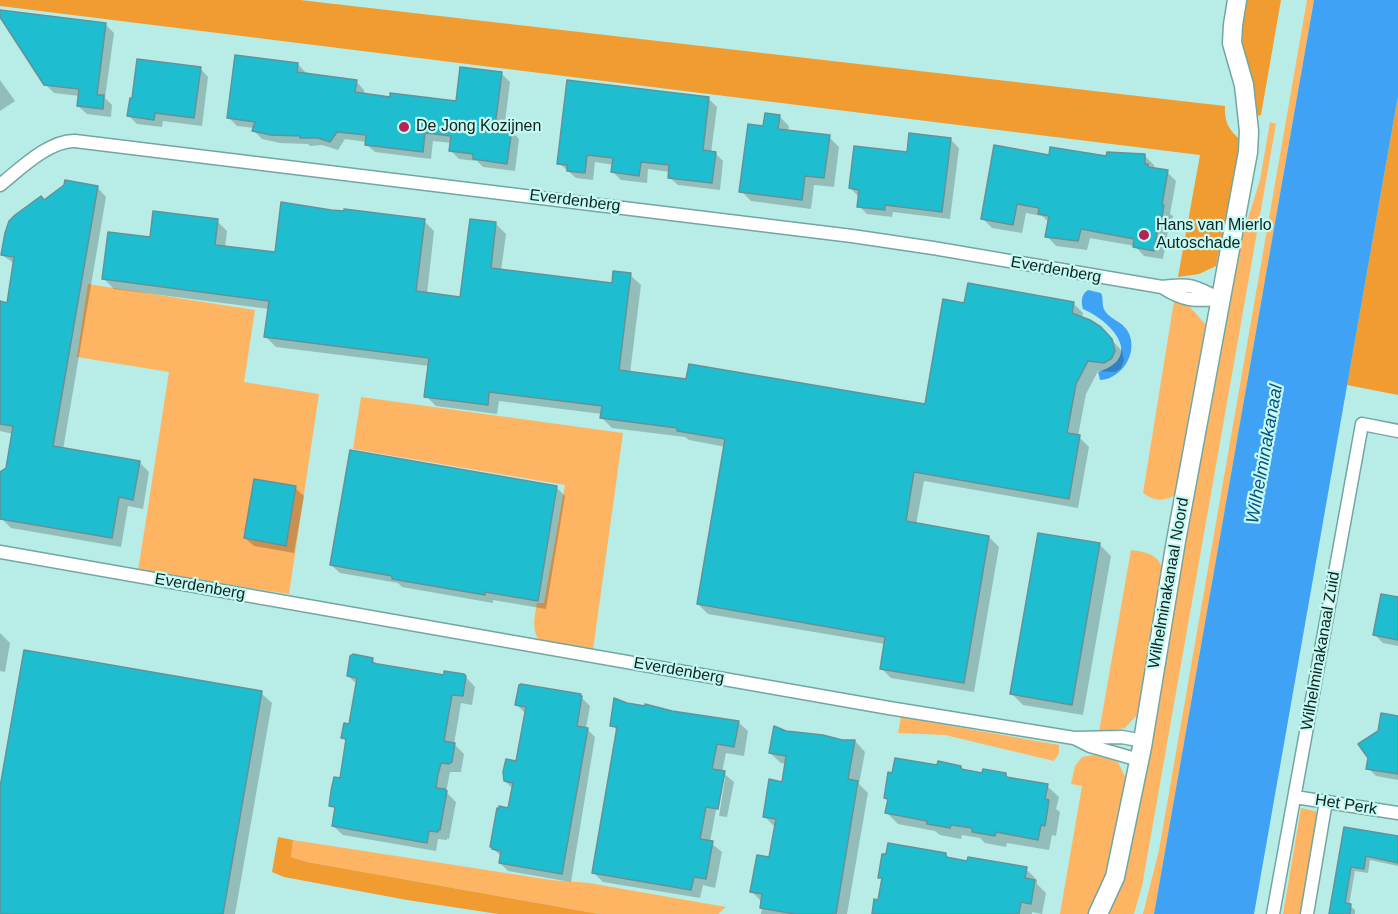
<!DOCTYPE html>
<style>
body{margin:0}
canvas{display:block;background:#b8ece6}
</style>
<canvas width="1398" height="914"></canvas>
<script>
const ctx = document.querySelector('canvas').getContext('2d');
ctx.lineJoin = 'round';
function paint(path, color) { ctx.fillStyle = color; ctx.fill(path, 'evenodd'); }
function trace(path, color, width, dash) { ctx.strokeStyle = color; ctx.lineWidth = width; ctx.lineCap = dash ? 'butt' : 'round'; ctx.setLineDash(dash || []); ctx.stroke(path); }
function write(font, color, halo, rows, align = 'center') {
  ctx.font = font + ' Helvetica,sans-serif'; ctx.lineWidth = 4.5; ctx.setLineDash([]); ctx.textBaseline = 'middle'; ctx.strokeStyle = halo; ctx.fillStyle = color; for (const [text, x, y, turn = 0] of rows) {
    ctx.save(); ctx.translate(x, y); ctx.rotate((+turn || 0) * Math.PI / 180); ctx.textAlign = isNaN(turn) ? turn : align; if (halo) ctx.strokeText(text, 0, 0); ctx.fillText(text, 0, 0); ctx.restore();
  }
}
const green = new Path2D(`
 M1307 0H1314L1154 914H1143L1159 850Z
 M1270 122 1276 124 1142 886 1134 914H1107L1122 881 1132 845 1232 270 1260 180Z
 M88 284 255 310 244 382 319 394 289 594 138 571 169 372 77 357Z
 M1174 301 1190 307 1206 325 1189 413 1178 493C1166 502 1155 502 1143 493Z
 M361 397 623 433 593 650 539 640C531 629 535 615 537 603H544L565 485 353 449Z
 M1131 550C1148 552 1161 555 1164 575L1137 715 1125 728 1099 732Z
 M901 717 1059 745V753L1054 761 945 735 898 733Z
 M1094 755 1118 762 1127 781 1109 870 1090 914H1060L1082 786 1071 784 1075 766 1082 757Z
 M1301 808 1319 812 1301 914H1283Z
 M293 840 551 880 589 883 726 907 718 914H599L307 862 291 857Z`);
const forest = new Path2D(`
 M0 0H300L1225 106C1224 122 1229 131 1242 141L1225 236 1218 255 1216 266 1199 274 1178 277 1200 155 0 6Z
 M1246 0H1281L1261 115 1254 117 1241 55 1240 35Z
 M1398 96V395L1347 385Z
 M278 837 293 840 291 857 307 862 599 914H498L407 900 284 877 272 872Z`);
const water = new Path2D(`
 M1314 0H1398V96L1254 914H1154Z
 M1088 290 1101 293C1104 299 1101 305 1105 311 1110 319 1121 321 1127 330 1140 350 1123 379 1100 380L1098 372C1145 357 1111 321 1083 309 1081 302 1081 294 1088 290Z`);
const shadow = new Path2D(`
 M0 11 105 24 114 33 105 98 112 105 111 117 87 114 78 106 80 96 54 93 45 84 0 15Z
 M298 64 306 73V75L356 81 364 90V95L457 103 502 74 510 82 504 130 511 131 519 139 515 171 483 167 477 161 459 159 451 151 452 143 433 141 431 159 375 152 366 144 367 142 345 139 338 150 322 145 310 146 308 144 280 143 262 139 254 131 255 128 237 126 229 118Z
 M200 68 208 77 202 126 163 121 162 127 137 124 129 116Z
 M0 80 15 101 0 111Z
 M709 99 717 107 711 153H715L723 161 720 190 678 185 669 177 670 172 648 169 647 183 621 180 613 172 614 165 595 162 593 180 576 178 559 163Z
 M779 116 789 126 788 132 829 137 839 147 834 187 814 185 811 209 751 201 741 191 764 128Z
 M950 139 959 148 950 219 893 212 892 217 867 214 859 206 858 196 850 188 908 154Z
 M1145 156 1154 165V170L1167 172 1176 181 1170 214 1173 216 1171 225H1169L1163 259 1144 256 1135 246 1090 238 1087 250 1056 246 1047 236 1049 222 1042 216 1026 213 1022 233 992 228 983 219 1050 157 1108 158Z
 M97 187 106 197 63 450 140 463 149 472 143 509 128 506 121 547 11 528 0 517V472L6 480 13 434 0 431V315L8 305 15 264 2 255 45 202Z
 M330 211 424 221 434 231 427 294 462 298 496 224 506 234 501 271 613 285 630 275 641 285 630 373 926 406 966 305 1073 303 1083 313 1082 319 1111 339 1122 351 1124 360 1121 368 1115 372 1098 371 1086 394 1078 436 1089 447 1078 508 924 481 916 525 989 537 999 547 974 692 891 678 881 668 885 644 708 614 698 604 726 447 689 440 685 437 612 428 602 418V414L499 401 497 414 436 406 426 396 429 366 276 347 266 337 269 309 114 289 104 279 152 239 217 221 227 231 225 248 276 254Z
 M295 488 304 496 294 553 254 546 245 538Z
 M557 488 565 496 546 609 493 600V603L402 587 398 583 340 573 331 565Z
 M1100 545 1111 556 1083 715 1023 705 1011 693Z
 M1398 598V646L1383 643 1375 635Z
 M0 633 10 643 5 672 0 671Z
 M372 659 378 665 445 677 464 675 475 687 472 705 461 703 454 744 464 754 461 772H450L446 792 456 802 449 839 447 838V840L438 839 436 851 343 835 333 826 336 810 331 805 341 779 347 742 343 738 350 726 358 685 348 676Z
 M261 693 272 703 235 914H0V795Z
 M580 696 590 706 586 728 595 737 571 882 508 871 500 863 501 856 493 849 510 809 513 789 505 781 518 763 526 714 517 705Z
 M627 705 738 722 748 731 744 756 726 753 722 772 734 782 727 817 719 816 725 778H722L710 842 722 852 715 888 703 885 700 898 603 882 593 872 618 731 611 725Z
 M1398 717V780L1376 776 1368 768Z
 M786 732 842 742 855 741 865 752 859 784 868 793 847 914H761L763 903 752 892 770 859 776 828 765 817 783 783 787 764 781 763 770 753Z
 M938 767H961L965 771 984 775H1006L1010 779 1047 786 1059 797 1056 809 1060 812 1056 836 1052 835 1049 850 1007 843 1006 847 985 843 980 838 962 835 961 839 940 835 935 831 898 824 887 813 889 801 885 798Z
 M1345 828 1398 838V866L1370 860 1368 873 1355 871 1349 905 1355 910V914H1330Z
 M946 855 951 859 1026 869 1037 880V884L1046 893 1042 914 1032 912V914H873L879 901 883 880 880 877Z`);
const building = new Path2D(`
 M0 10 106 23 97 95H104L103 109 77 106 79 89 44 85 0 17Z
 M235 55 298 63 297 72 357 80 355 92 390 97V93L456 101 460 67 502 72 495 127 512 129 507 164 473 159V154L449 151 451 136 425 133 423 152 365 145 366 135 337 132 330 142 318 138H300V136L271 135 252 131 255 122 227 118Z
 M137 59 201 67 194 118 155 113 154 120 127 116 130 98H132Z
 M567 80 709 97 703 150 716 152 712 183 668 178 669 165 641 162 639 176 611 172 613 158 587 155 585 173 567 171V165L557 164Z
 M765 113 780 115 778 129 830 135 824 178 805 176 802 200 739 192 748 124 763 126Z
 M909 133 951 138 942 212 885 205V210L857 207 859 190 849 188 854 146 907 152Z
 M994 145 1049 155 1050 147 1106 156 1107 152 1145 154V164H1148V167L1168 170 1162 205H1164L1162 217 1160 216 1154 251 1133 247 1134 239 1081 229 1078 241 1045 237 1049 216 1038 214 1039 208 1017 204 1013 225 981 219Z
 M65 180 98 186 53 446 140 461 133 500 119 497 112 538 0 519V472L6 468 13 426 0 424V301L7 303 14 257 1 255 5 233 9 221 15 215 41 196 44 200 64 185Z
 M281 202 331 210 344 211V209L425 219 416 291 460 297 470 219 496 222 491 268 612 283 613 271 631 273 619 370 686 379 689 364 925 404 943 299 964 303 968 283 1074 302 1072 313 1090 320 1101 327 1112 339 1115 351 1112 358 1104 363 1088 361 1076 384 1067 433 1080 435 1069 499 914 472 906 521 989 536 964 683 880 669 885 637 697 604 725 439 677 431V428L600 418 602 406 489 392 488 405 424 397 429 358 264 337 269 301 102 279 108 232 150 237 153 211 218 219 215 245 275 252Z
 M350 450 557 486 538 601 485 592V595L392 579V576L330 565Z
 M254 479 296 486 286 546 244 538Z
 M1038 533 1100 543 1072 705 1010 694Z
 M1381 594 1398 597V640L1373 635Z
 M24 650 262 691 223 914H0V787Z
 M353 654 373 658 372 663 444 675V671L464 674 466 676 463 696 452 695 444 741 455 743 452 762 449 764 441 763 438 775 436 788 445 789 447 791 440 830H438V832L429 831 427 843 332 826 335 807 329 806 331 791 334 777 340 778 346 739 341 738 344 723 349 724 357 678 347 676 350 656Z
 M521 684 581 694 580 696H582L577 726 588 728 562 874 499 863 501 851 492 849V847H490L497 808 499 809V806L508 808 513 783 504 781 503 772 506 759 516 761 526 707 515 705 519 685Z
 M614 698 627 703 645 706V704L672 711 739 721 734 747 717 744 712 769 725 771 718 809 706 807 700 839 713 841 706 879 694 877 691 890 592 873 617 727 610 726Z
 M1381 713 1398 716V774L1366 769 1368 758 1358 744 1378 731Z
 M774 726 786 731 823 735 842 740H855L848 779 858 781 836 914H795L760 908 762 894 750 892 757 855 769 857 776 819 763 817 769 779 782 782 786 756 769 753Z
 M895 758 937 765 938 761 961 766V769L982 773 983 769 1006 773V777L1048 784 1045 799 1049 800 1045 826 1041 825 1038 840 996 832 995 836 972 832V828L951 825 950 828 927 824V821L885 813 888 799 884 798 888 772 892 773Z
 M1344 827 1398 836V863L1366 856 1364 869 1351 867 1345 903 1351 904 1350 914H1329Z
 M888 843 946 853V857L967 861 968 857 1027 867 1025 878 1035 880 1031 904 1021 902 1019 914H872L874 899 878 900 882 878H878L882 854H886Z`);
const street = new Path2D(`
 M0 185C19 170 49 140 75 141L852 236 933 248 1162 287C1189 283 1196 286 1219 299
 M1162 287C1183 301 1195 301 1219 299
 M0 552 889 708 1074 738
 M1139 760 1090 746 1074 738 1122 737 1143 741
 M1295 797 1398 813
 M1273 914 1362 424 1398 431
 M1307 914 1326 801`);
const secondary = new Path2D(`
 M1098 914 1115 877 1142 747 1176 541 1248 152 1249 131 1244 85 1232 43 1233 25 1237 0`);
const markers = [
 [404,127,6,"#b42454"],
 [1144,235,6,"#b42454"]
];
const poiNames = [
 ["De Jong Kozijnen",416,127],
 ["Hans van Mierlo",1156,226],
 ["Autoschade",1156,244]
];
const streetNames = [
 ["Everdenberg",575,201,7],
 ["Everdenberg",1056,270,10],
 ["Wilhelminakanaal Noord",1169,583,-80],
 ["Everdenberg",200,587,10],
 ["Wilhelminakanaal Zuid",1321,651,-80],
 ["Everdenberg",679,671,10],
 ["Het Perk",1346,805,9]
];
const waterNames = [
 ["Wilhelminakanaal",1265,454,-80]
];
paint(green, '#fdb563');
paint(forest, '#f09c31');
paint(water, '#3fa2f4');
paint(shadow, '#0003');
paint(building, '#1ebdcf');
trace(building, '#62939b', 1.5);
trace(street, '#74a6a1', 15);
trace(secondary, '#74a6a1', 21);
trace(street, '#fff', 12);
trace(secondary, '#fff', 18);
for (const [x, y, r, color] of markers) { const dot = new Path2D(); dot.arc(x, y, r, 0, 2 * Math.PI); ctx.fillStyle = color; ctx.fill(dot); trace(dot, '#c5faf3', 2); }
write('16px', '#0f2321', '#c5faf3', poiNames, 'left');
write('16px', '#0f2321', '#c5faf3', streetNames);
write('italic 18px', '#075186', '#c5faf3', waterNames);
</script>
